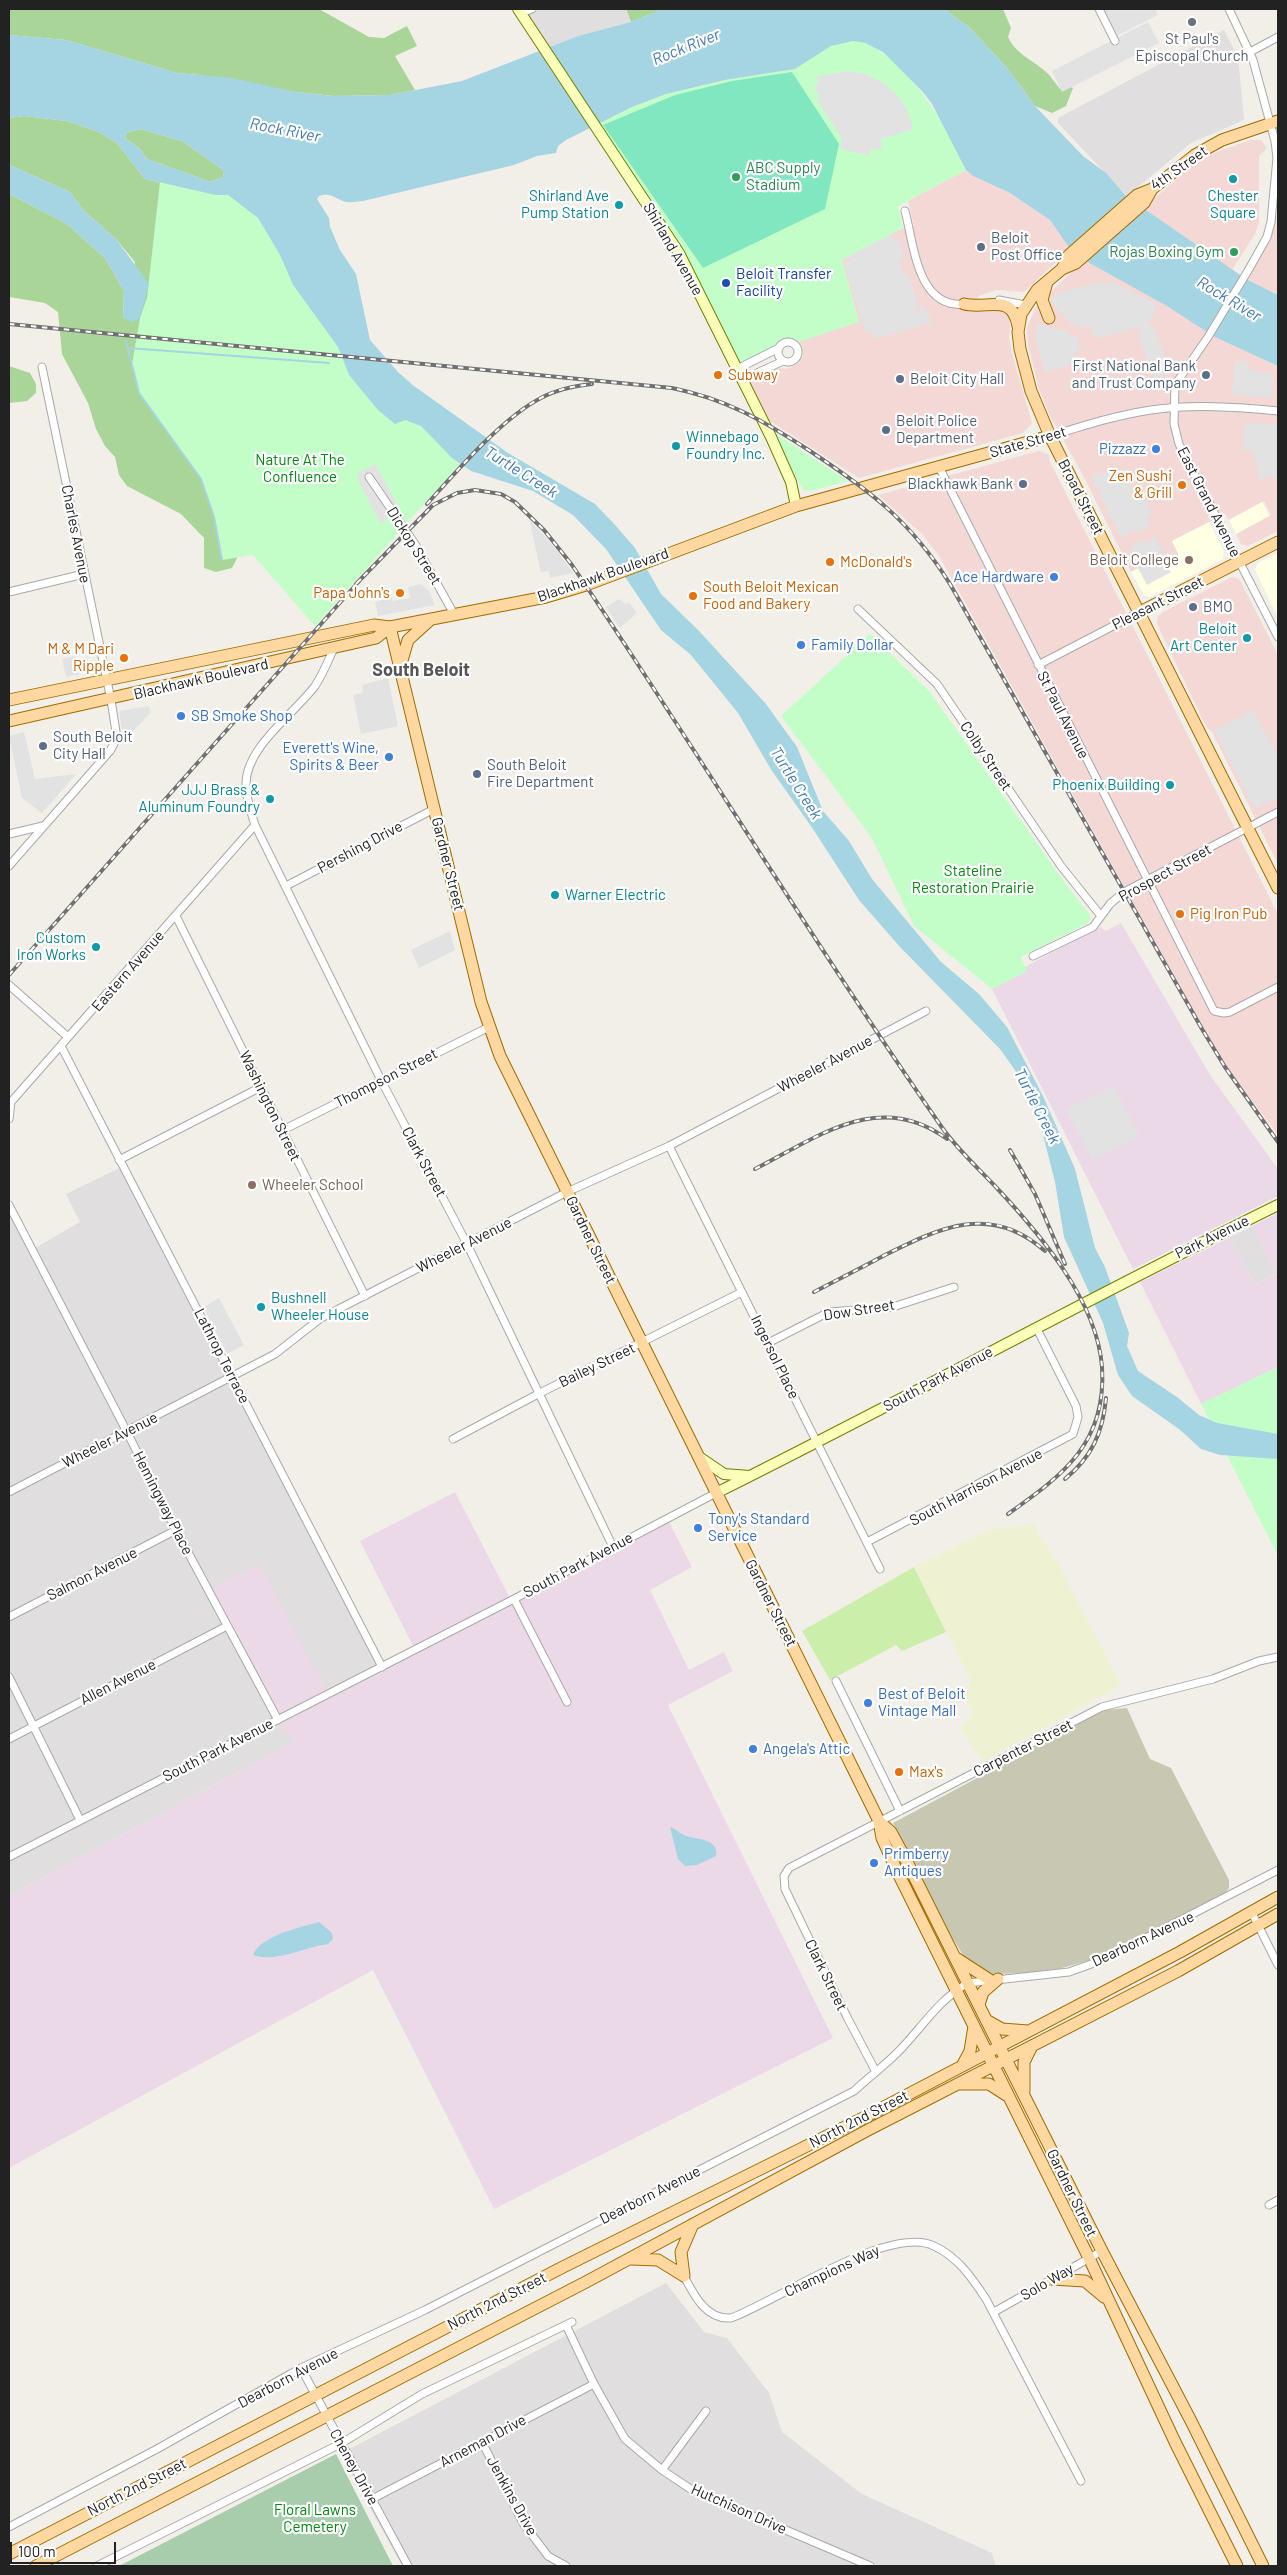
<!DOCTYPE html>
<style>
body{margin:0}
#map{position:relative;width:1287px;height:2575px;overflow:hidden;background:#f2efe8;font-family:Barlow,sans-serif}
canvas{display:block}
.frame{position:absolute;inset:0;border:10px solid #222;pointer-events:none}
.scale{position:absolute;left:10px;top:2542px;width:106px;height:22px;box-sizing:border-box;border:2px solid #222;border-top:0;padding-left:6px;font-size:15px;line-height:18px;white-space:nowrap;color:#222;-webkit-text-stroke:4px #fff;paint-order:stroke}
</style>
<div id="map">
<canvas width="1287" height="2575"></canvas>
<div class="frame"></div>
<div class="scale">100 m</div>
</div>
<script>
const ctx = document.querySelector('canvas').getContext('2d');
ctx.lineJoin = 'round';
function paint(path, color) { ctx.fillStyle = color; ctx.fill(path, 'evenodd'); }
function trace(path, color, width, dash) { ctx.strokeStyle = color; ctx.lineWidth = width; ctx.lineCap = dash ? 'butt' : 'round'; ctx.setLineDash(dash || []); ctx.stroke(path); }
function write(font, color, halo, rows, align = 'center') {
  ctx.font = font + ' Barlow,sans-serif'; ctx.lineWidth = 4.5; ctx.setLineDash([]); ctx.textBaseline = 'middle'; ctx.strokeStyle = halo; ctx.fillStyle = color; for (const [text, x, y, turn = 0] of rows) {
    ctx.save(); ctx.translate(x, y); ctx.rotate((+turn || 0) * Math.PI / 180); ctx.textAlign = isNaN(turn) ? turn : align; if (halo) ctx.strokeText(text, 0, 0); ctx.fillText(text, 0, 0); ctx.restore();
  }
}
const residential = new Path2D(`
 M521 9H625L631 22 578 36 547 48Z
 M1224 30 1238 57 1244 120 1191 143 1127 196 1058 123V118Z
 M126 1165 385 1667 292 1743 9 1896V1213L30 1251 80 1222 66 1194Z
 M1252 1226 1277 1273 1255 1284 1229 1238Z
 M666 2283 704 2332 727 2338 769 2393 782 2432 862 2494 992 2553 996 2566H402L340 2454Z`);
const commercial = new Path2D(`
 M1250 140H1261L1267 148 1259 156V223L1255 234 1232 270 1142 209 1193 165 1212 154Z
 M966 170 973 176 1010 193 1050 220 1070 249 1024 292 997 290 978 296 981 309H1005L1011 319 1009 336 1012 353 1032 423 1023 433 859 478 767 419 750 386 751 382 777 367 787 369 799 363 803 356 802 347 799 342 801 340 859 322 842 260 903 228 914 226 908 201Z
 M1278 209V295L1246 279 1270 236Z
 M1084 260 1278 366V531L1248 546 1241 544 1236 534 1271 515 1264 501 1229 520 1225 514 1172 541 1179 555 1171 559 1168 553 1131 572 1085 479 1050 416 1039 389 1028 345 1027 328 1036 306Z
 M1039 451 1049 455 1050 462 1278 914V1135L1226 1066 1204 1029 939 556 922 534 878 495Z
 M1232 577 1237 578 1241 582 1278 655V864L1212 732 1206 727 1157 624 1158 616 1163 612Z`);
const industrial = new Path2D(`
 M1121 923 1210 1075 1278 1169V1196L1133 1269 992 989 1027 971 1025 967 1095 929 1101 927 1106 931Z
 M1278 1213V1367L1201 1404 1140 1282 1229 1238 1255 1284 1276 1274 1252 1226Z
 M455 1492 513 1604 668 1520 692 1567 650 1590 689 1670 724 1652 733 1671 668 1705 833 2038 494 2209 373 1970 9 2168V1896L292 1743 211 1589 259 1563 329 1696 416 1652 360 1541Z`);
const education = new Path2D(`
 M1262 502 1269 516 1236 534 1229 520Z
 M1209 522 1224 551 1223 559 1150 597 1144 595 1131 572 1168 553 1171 559 1179 555 1172 541Z
 M1278 553V618L1255 570 1258 563Z`);
const construction = new Path2D(`
 M1127 1708 1150 1759 1171 1768 1229 1880V1888L1223 1896 1127 1946 1094 1959 1055 1970 1027 1973 991 1974 976 1967 963 1955 948 1931 893 1823 1104 1710Z`);
const farmland = new Path2D(`
 M1035 1524 1040 1539 1052 1552 1121 1685 983 1762 960 1728 968 1721 973 1710 965 1696 971 1681 914 1567 990 1530Z`);
const grass = new Path2D(`
 M914 1567 946 1632 902 1651 896 1645 830 1680 802 1631Z`);
const forest = new Path2D(`
 M9 9H319L369 37 384 38 407 26 417 46 395 56 415 90 390 95 334 96 295 92 200 75 177 73 66 40 9 35Z
 M626 9H663L631 22Z
 M944 9H1003L1011 28 1008 37C1016 54 1031 59 1045 71 1051 76 1055 83 1060 89L1068 85 1073 88 1066 106 1052 113 1035 106 1007 68 970 28Z
 M24 116 67 121 99 132 117 143 145 179 216 195 243 546 232 568 216 572 204 568V538L181 514 127 486 119 475 115 457 105 446 96 429 88 403 62 354 58 312 45 303 9 297V194L67 224 105 258 124 291 123 318 135 262 116 239 84 211 70 192 9 165V118Z
 M141 129 182 141 219 167 224 172 223 177 211 182 147 159 139 148 125 138 127 132Z
 M9 366 30 373 36 384V393L27 401 9 403Z`);
const cemetery = new Path2D(`
 M336 2454 393 2566H119Z`);
const park = new Path2D(`
 M853 41C903 47 948 128 966 170L898 206 903 228 842 260 859 322 799 342 792 338H784C771 345 756 363 740 361L598 124 632 107 666 94 725 80 795 69 831 46Z
 M160 182 216 195H228L258 218 280 255 293 285 338 347 349 375 405 420 421 426 460 464 315 626 253 555 222 560 214 517 201 479 139 393 132 364 140 318 147 298Z
 M773 432 848 481 812 491 803 490Z
 M870 634 929 691 1065 883 1090 915V920L1086 924 1021 957 1027 971 992 989 914 926 872 838 781 716Z
 M1278 1367V1556L1201 1404Z`);
const pitch = new Path2D(`
 M792 72 839 144 825 209 703 268 603 125 675 95 732 81Z`);
const parking = new Path2D(`
 M1101 9H1155L1158 15 1114 37Z
 M1148 22 1159 43 1062 92 1052 71Z
 M847 71 865 74 882 82 896 94 905 106 914 129 881 139V150L870 149V156L840 149 842 139 817 100 819 96 814 88 819 83 816 77Z
 M890 235 893 239 898 238 904 258 899 260 904 275 909 274 919 309 913 311V313L921 311 919 305H922L924 310 927 309 931 323 875 339 873 331 865 333 844 263 851 260 849 256Z
 M1104 281 1105 285H1108L1110 281 1156 304 1152 317 1147 324 1152 323 1169 367 1164 369 1166 374 1154 379 1137 332 1142 330 1139 327 1096 339 1089 326 1079 329 1077 323 1072 325 1049 300 1060 293Z
 M1037 324 1050 326V329L1069 331 1070 337 1077 336 1080 351 1074 353 1077 364 1045 372 1035 336Z
 M1235 361 1249 362V370L1273 375 1271 398 1232 394Z
 M1245 423 1278 424V484L1273 475 1258 481 1257 466 1252 451 1243 450Z
 M376 464 401 512 380 523 358 480V473Z
 M1128 469 1130 485 1134 493 1139 489 1152 513 1147 518 1150 523 1145 530 1132 531 1121 538 1099 494 1102 489H1096L1091 475Z
 M529 519 556 549 573 573 550 578 549 571 541 572Z
 M1154 535 1162 550V556L1167 553 1172 565 1168 568 1171 572 1147 585 1129 551 1131 546 1142 540 1147 542 1152 539Z
 M421 584 429 591 435 605 378 616 375 602 382 600 380 592 390 590 393 601 410 598 408 587Z
 M619 599 625 604 629 602 637 613 620 628 606 607Z
 M76 656 80 674 66 677 62 659Z
 M388 678 398 726 361 734 353 695 363 693 362 685Z
 M149 706 150 713 124 741 119 711Z
 M1253 710 1278 757V797L1255 809 1214 730Z
 M24 732 35 779 76 774 42 813 22 798 9 736Z
 M450 931 455 950 419 968 411 950Z
 M1114 1086 1140 1137 1092 1160 1066 1109Z
 M219 1298 244 1345 227 1354 203 1307Z`);
const water = new Path2D(`
 M663 9H944L970 28 1007 68 1035 106 1083 156 1106 173 1127 197 1246 279 1278 295V366L1215 337 1167 306 1084 260 1070 249 1050 220 1010 193 973 176 966 170 932 104 922 91 883 52 865 43 853 41 831 46 795 69 725 80 666 94 632 107 566 140 558 146 556 153 537 156 514 165 363 201C358 201 351 203 346 202 335 199 332 192 319 196L317 199 329 218 330 227 340 250 356 274 370 340 398 372 414 386 508 453 595 504 616 526 635 548 661 594 699 631 766 704 797 747 823 811 849 841 872 879 941 962 979 994 1007 1027 1043 1096 1075 1169 1095 1248 1105 1267 1129 1333 1127 1346 1138 1371 1177 1397 1199 1415 1217 1423 1278 1434V1459L1220 1455 1201 1449 1179 1429 1132 1396 1118 1375 1103 1323 1064 1237 1055 1182 1039 1119 1025 1084 1000 1049 900 947 859 900 811 826 772 771 738 713 691 655 661 630 606 549 573 515 533 491 471 471 452 458 421 426 405 420 395 424 378 410 349 375 338 347 293 285 280 255 258 218 228 195H216L145 179 117 143 99 132 67 121 24 116 9 118V35L66 40 177 73 232 78 295 92 334 96 390 95 462 81 578 36 631 22ZM141 129 182 141 219 167 224 172 223 177 211 182 147 159 139 148 125 138 127 132Z
 M9 165 70 192 84 211 116 239 149 284 140 318 133 322 123 318 124 291 105 258 67 224 9 194Z
 M670 1827C677 1829 681 1835 687 1836 699 1840 719 1839 716 1856L697 1865 685 1866 678 1859Z
 M319 1922 332 1933 333 1939 328 1944C304 1947 277 1963 253 1955 260 1936 301 1927 319 1922Z`);
const stream = new Path2D(`
 M126 341 139 393 201 479 214 517 222 560
 M128 348 329 363`);
const street = new Path2D(`
 M1099 9 1115 41
 M1229 9 1253 60 1275 141 1277 158 1271 222 1267 237 1249 269 1208 337 1175 385 1174 424 1179 444 1278 637
 M521 13 532 9
 M1250 52 1278 37
 M905 211C914 244 917 310 966 304
 M999 300 1025 305
 M778 352a10 10 0 1 1 20 0a10 10 0 1 1-20 0Z
 M737 369 779 348
 M742 380 783 361
 M1050 436C1083 426 1117 415 1151 410 1193 404 1236 407 1278 411
 M939 467 1214 1011 1224 1013 1230 1012 1278 987
 M369 477 415 544 455 616
 M9 592 84 574
 M858 609 937 684 1061 866 1101 916
 M334 648C328 661 323 674 315 686 294 714 246 747 246 784 246 799 251 812 255 825L381 1080 467 1244 613 1547
 M1038 665 1140 612
 M9 834 43 826
 M9 866 110 751 117 738 111 700 42 367
 M286 886 434 809
 M176 916 365 1296
 M1033 956 1093 927 1110 904 1124 892 1278 812
 M9 985 68 1037
 M61 1046 382 1667
 M9 1119 11 1102 255 825
 M283 1130 489 1027
 M669 1146 880 1569
 M119 1160 261 1087
 M9 1205 127 1432 176 1530 278 1720
 M768 1343 829 1312 893 1307 954 1287
 M453 1439 540 1393 742 1292
 M9 1492 275 1354 321 1318 567 1192 669 1146 926 1011
 M867 1542 1073 1434 1078 1417 1076 1406 1036 1327
 M514 1599 567 1702
 M9 1617 176 1530
 M9 1677 80 1820
 M836 1681 900 1811
 M9 1739 227 1626
 M9 1857 514 1599 716 1493
 M1252 1913 1278 1965
 M876 2072 847 2017 785 1889 784 1876 789 1868 1102 1707 1213 1679 1259 1661 1278 1657
 M1269 2205 1278 2200
 M684 2276C694 2295 706 2320 731 2318 777 2301 890 2224 934 2246 958 2257 972 2278 986 2299L1081 2481
 M994 2312 1102 2251
 M566 2325 594 2384 625 2439 662 2470 692 2490 870 2566
 M301 2368 408 2566
 M482 2442 523 2523 548 2556 566 2566
 M662 2470 706 2411
 M372 2499 594 2384
 M9 2527 157 2449 301 2368 425 2310 854 2091C868 2078 884 2066 897 2053 921 2029 938 2000 968 1983L1069 1972 1105 1959 1278 1870
 M97 2566 342 2443 422 2394 572 2322`);
const secondary = new Path2D(`
 M518 9 679 253 771 437 791 482 796 506
 M699 1457 724 1474 749 1476
 M716 1493C905 1399 1089 1298 1278 1205`);
const primary = new Path2D(`
 M1152 189 1144 203 1076 263 1062 269 1037 290 1021 314 1018 332 1020 349 1031 391 1050 436 1278 888
 M1062 269 1069 255 1137 195 1152 189 1195 155 1222 140 1278 121
 M1047 282 1042 300 1049 318
 M964 304C987 310 1012 292 1018 326
 M1140 612 1278 542
 M390 627 481 1002 500 1056 879 1821 891 1832 904 1856 1102 2251 1191 2421 1263 2566
 M401 664 408 640 429 621
 M9 700 374 625 390 627 546 597 586 585 796 506 1050 436
 M9 721 376 638 390 627
 M879 1821 882 1838 898 1873 1089 2258 1175 2442 1237 2566
 M956 1958 990 1980
 M979 2005 983 1992 998 1979
 M986 2020 1002 2029 1028 2031
 M962 2066 970 2051 974 2026
 M960 2084H989L1006 2095
 M1024 2091V2062L1032 2046
 M631 2259 658 2260 684 2276
 M684 2276 681 2252 693 2224
 M1052 2279 1085 2281 1104 2297
 M9 2554 563 2267 861 2119 1180 1952 1278 1897
 M36 2566 586 2282 868 2130 1178 1971 1278 1914`);
const rail = new Path2D(`
 M9 324 672 388C726 399 762 420 807 449 869 490 910 520 950 584L1202 1029 1225 1067 1278 1142
 M427 504C457 471 502 418 541 398 557 389 575 386 592 384
 M356 584 433 505 457 493 475 490 501 494 515 502 544 530 572 565C697 750 813 942 941 1126 956 1148 976 1166 995 1186 1039 1233 1097 1300 1102 1367 1107 1443 1063 1475 1008 1514
 M9 975 361 579
 M1010 1150 1035 1194 1065 1264
 M755 1169C818 1137 879 1089 947 1139
 M814 1292C837 1280 861 1268 885 1255 941 1227 991 1203 1045 1251
 M1065 1479C1092 1457 1103 1432 1106 1398`);
const markers = [
 [1192,22,5,"#6b7280"],
 [736,177,5,"#2e9e5b"],
 [1233,179,5,"#0f9aa8"],
 [619,205,5,"#0f9aa8"],
 [981,247,5,"#5c6f8a"],
 [1234,252,5,"#2e9e5b"],
 [726,283,5,"#1a4fb4"],
 [718,375,5,"#e8710a"],
 [1206,375,5,"#5c6f8a"],
 [900,379,5,"#5c6f8a"],
 [886,430,5,"#5c6f8a"],
 [676,446,5,"#0f9aa8"],
 [1156,449,5,"#3f7fe0"],
 [1023,484,5,"#5c6f8a"],
 [1182,485,5,"#e8710a"],
 [1189,560,5,"#8d6e63"],
 [830,562,5,"#e8710a"],
 [1054,577,5,"#3f7fe0"],
 [400,593,5,"#e8710a"],
 [693,596,5,"#e8710a"],
 [1193,607,5,"#5c6f8a"],
 [1247,638,5,"#0f9aa8"],
 [801,645,5,"#3f7fe0"],
 [124,658,5,"#e8710a"],
 [181,716,5,"#3f7fe0"],
 [43,746,5,"#5c6f8a"],
 [389,757,5,"#3f7fe0"],
 [477,774,5,"#5c6f8a"],
 [1170,785,5,"#0f9aa8"],
 [270,799,5,"#0f9aa8"],
 [555,895,5,"#0f9aa8"],
 [1180,914,5,"#e8710a"],
 [96,947,5,"#0f9aa8"],
 [252,1185,5,"#8d6e63"],
 [261,1307,5,"#0f9aa8"],
 [698,1528,5,"#3f7fe0"],
 [868,1703,5,"#3f7fe0"],
 [753,1749,5,"#3f7fe0"],
 [899,1772,5,"#e8710a"],
 [874,1863,5,"#3f7fe0"]
];
const worshipNames = [
 ["St Paul's",1192,39],
 ["Episcopal Church",1192,56]
];
const leisureNames = [
 ["ABC Supply",746,168],
 ["Stadium",746,185],
 ["Rojas Boxing Gym",1224,252,"right"]
];
const streetNames = [
 ["4th Street",1179,168,-35],
 ["Shirland Avenue",673,249,60],
 ["State Street",1028,442,-16],
 ["Broad Street",1081,497,63],
 ["East Grand Avenue",1209,502,63],
 ["Charles Avenue",76,534,79],
 ["Dickop Street",414,546,58],
 ["Blackhawk Boulevard",603,575,-19],
 ["Pleasant Street",1158,603,-27],
 ["Blackhawk Boulevard",201,679,-13],
 ["St Paul Avenue",1063,715,63],
 ["Colby Street",986,756,56],
 ["Pershing Drive",360,847,-28],
 ["Gardner Street",448,864,76],
 ["Prospect Street",1165,873,-29],
 ["Eastern Avenue",128,971,-49],
 ["Wheeler Avenue",825,1064,-28],
 ["Thompson Street",386,1078,-27],
 ["Washington Street",270,1106,64],
 ["Clark Street",424,1162,62],
 ["Park Avenue",1212,1237,-26],
 ["Gardner Street",591,1240,64],
 ["Wheeler Avenue",464,1245,-27],
 ["Dow Street",859,1310,-9],
 ["Lathrop Terrace",222,1356,63],
 ["Ingersol Place",775,1357,64],
 ["Bailey Street",597,1365,-26],
 ["South Park Avenue",938,1379,-28],
 ["Wheeler Avenue",110,1440,-27],
 ["South Harrison Avenue",976,1487,-28],
 ["Hemingway Place",163,1503,63],
 ["South Park Avenue",578,1565,-28],
 ["Salmon Avenue",92,1574,-27],
 ["Gardner Street",771,1603,63],
 ["Allen Avenue",118,1682,-27],
 ["Carpenter Street",1023,1748,-27],
 ["South Park Avenue",218,1750,-27],
 ["Dearborn Avenue",1143,1939,-25],
 ["Clark Street",826,1975,64],
 ["North 2nd Street",859,2119,-27],
 ["Gardner Street",1072,2193,64],
 ["Dearborn Avenue",650,2195,-27],
 ["Champions Way",832,2271,-25],
 ["Solo Way",1047,2282,-30],
 ["North 2nd Street",497,2301,-27],
 ["Dearborn Avenue",288,2378,-28],
 ["Arneman Drive",483,2441,-28],
 ["Cheney Drive",354,2467,61],
 ["North 2nd Street",137,2487,-27],
 ["Jenkins Drive",512,2496,61],
 ["Hutchison Drive",739,2509,24]
];
const cultureNames = [
 ["Shirland Ave",609,196],
 ["Pump Station",609,213],
 ["Chester",1233,196,"center"],
 ["Square",1233,213,"center"],
 ["Winnebago",686,437,"left"],
 ["Foundry Inc.",686,454,"left"],
 ["Beloit",1237,629],
 ["Art Center",1237,646],
 ["Phoenix Building",1160,785],
 ["JJJ Brass &",260,790],
 ["Aluminum Foundry",260,807],
 ["Warner Electric",565,895,"left"],
 ["Custom",86,938],
 ["Iron Works",86,955],
 ["Bushnell",271,1298,"left"],
 ["Wheeler House",271,1315,"left"]
];
const serviceNames = [
 ["Beloit",991,238],
 ["Post Office",991,255],
 ["First National Bank",1196,366,"right"],
 ["and Trust Company",1196,383,"right"],
 ["Beloit City Hall",910,379],
 ["Beloit Police",896,421],
 ["Department",896,438],
 ["Blackhawk Bank",1013,484,"right"],
 ["BMO",1203,607],
 ["South Beloit",53,737],
 ["City Hall",53,754],
 ["South Beloit",487,765],
 ["Fire Department",487,782]
];
const transitNames = [
 ["Beloit Transfer",736,274],
 ["Facility",736,291]
];
const foodNames = [
 ["Subway",728,375],
 ["Zen Sushi",1172,476,"right"],
 ["& Grill",1172,493,"right"],
 ["McDonald's",840,562],
 ["South Beloit Mexican",703,587],
 ["Food and Bakery",703,604],
 ["Papa John's",390,593,"right"],
 ["M & M Dari",114,649,"right"],
 ["Ripple",114,666,"right"],
 ["Pig Iron Pub",1190,914],
 ["Max's",909,1772]
];
const shopNames = [
 ["Pizzazz",1146,449,"right"],
 ["Ace Hardware",1044,577,"right"],
 ["Family Dollar",811,645],
 ["SB Smoke Shop",191,716],
 ["Everett's Wine,",379,748,"right"],
 ["Spirits & Beer",379,765,"right"],
 ["Tony's Standard",708,1519],
 ["Service",708,1536],
 ["Best of Beloit",878,1694],
 ["Vintage Mall",878,1711],
 ["Angela's Attic",763,1749],
 ["Primberry",884,1854],
 ["Antiques",884,1871]
];
const parkNames = [
 ["Nature At The",300,460],
 ["Confluence",300,477],
 ["Stateline",973,871],
 ["Restoration Prairie",973,888],
 ["Floral Lawns",315,2510],
 ["Cemetery",315,2527]
];
const educationNames = [
 ["Beloit College",1179,560],
 ["Wheeler School",262,1185,"left"]
];
const waterNames = [
 ["Rock River",686,47,-22],
 ["Rock River",285,130,11],
 ["Rock River",1229,299,31],
 ["Turtle Creek",521,472,32],
 ["Turtle Creek",796,783,58],
 ["Turtle Creek",1037,1106,63]
];
const quarterNames = [
 ["South Beloit",421,670]
];
paint(residential, '#e0dede');
paint(commercial, '#f4d8d6');
paint(industrial, '#ecd9e8');
paint(education, '#ffffe4');
paint(construction, '#c8c8b2');
paint(farmland, '#eff2d2');
paint(grass, '#cbefab');
paint(forest, '#aad599');
paint(cemetery, '#a7cdad');
paint(park, '#c3fec9');
paint(pitch, '#80e7c1');
paint(parking, '#e2e2e2');
paint(water, '#a5d4e3');
trace(stream, '#a5d4e3', 2);
trace(street, '#a9a9a9', 9);
trace(secondary, '#718100', 12);
trace(primary, '#9f6d00', 13);
trace(street, '#fff', 7);
trace(secondary, '#faffba', 10);
trace(primary, '#ffd7a0', 11);
trace(rail, '#707070', 4);
trace(rail, '#fff', 2, [5.5]);
for (const [x, y, r, color] of markers) { const dot = new Path2D(); dot.arc(x, y, r, 0, 2 * Math.PI); ctx.fillStyle = color; ctx.fill(dot); trace(dot, '#fff', 2); }
write('15px', '#5b616d', '#fff', worshipNames);
write('15px', '#27864d', '#fff', leisureNames, 'left');
write('15px', '#222', '#fff', streetNames);
write('15px', '#0d838f', '#fff', cultureNames, 'right');
write('15px', '#4e5e75', '#fff', serviceNames, 'left');
write('15px', '#164399', '#fff', transitNames, 'left');
write('15px', '#c56008', '#fff', foodNames, 'left');
write('15px', '#366cbe', '#fff', shopNames, 'left');
write('15px', '#048610', '#fff', parkNames);
write('15px', '#785e54', '#fff', educationNames, 'right');
write('italic 16px', '#4179b2', '#fff', waterNames);
write('bold 18px', '#555', '#fff', quarterNames);
</script>
